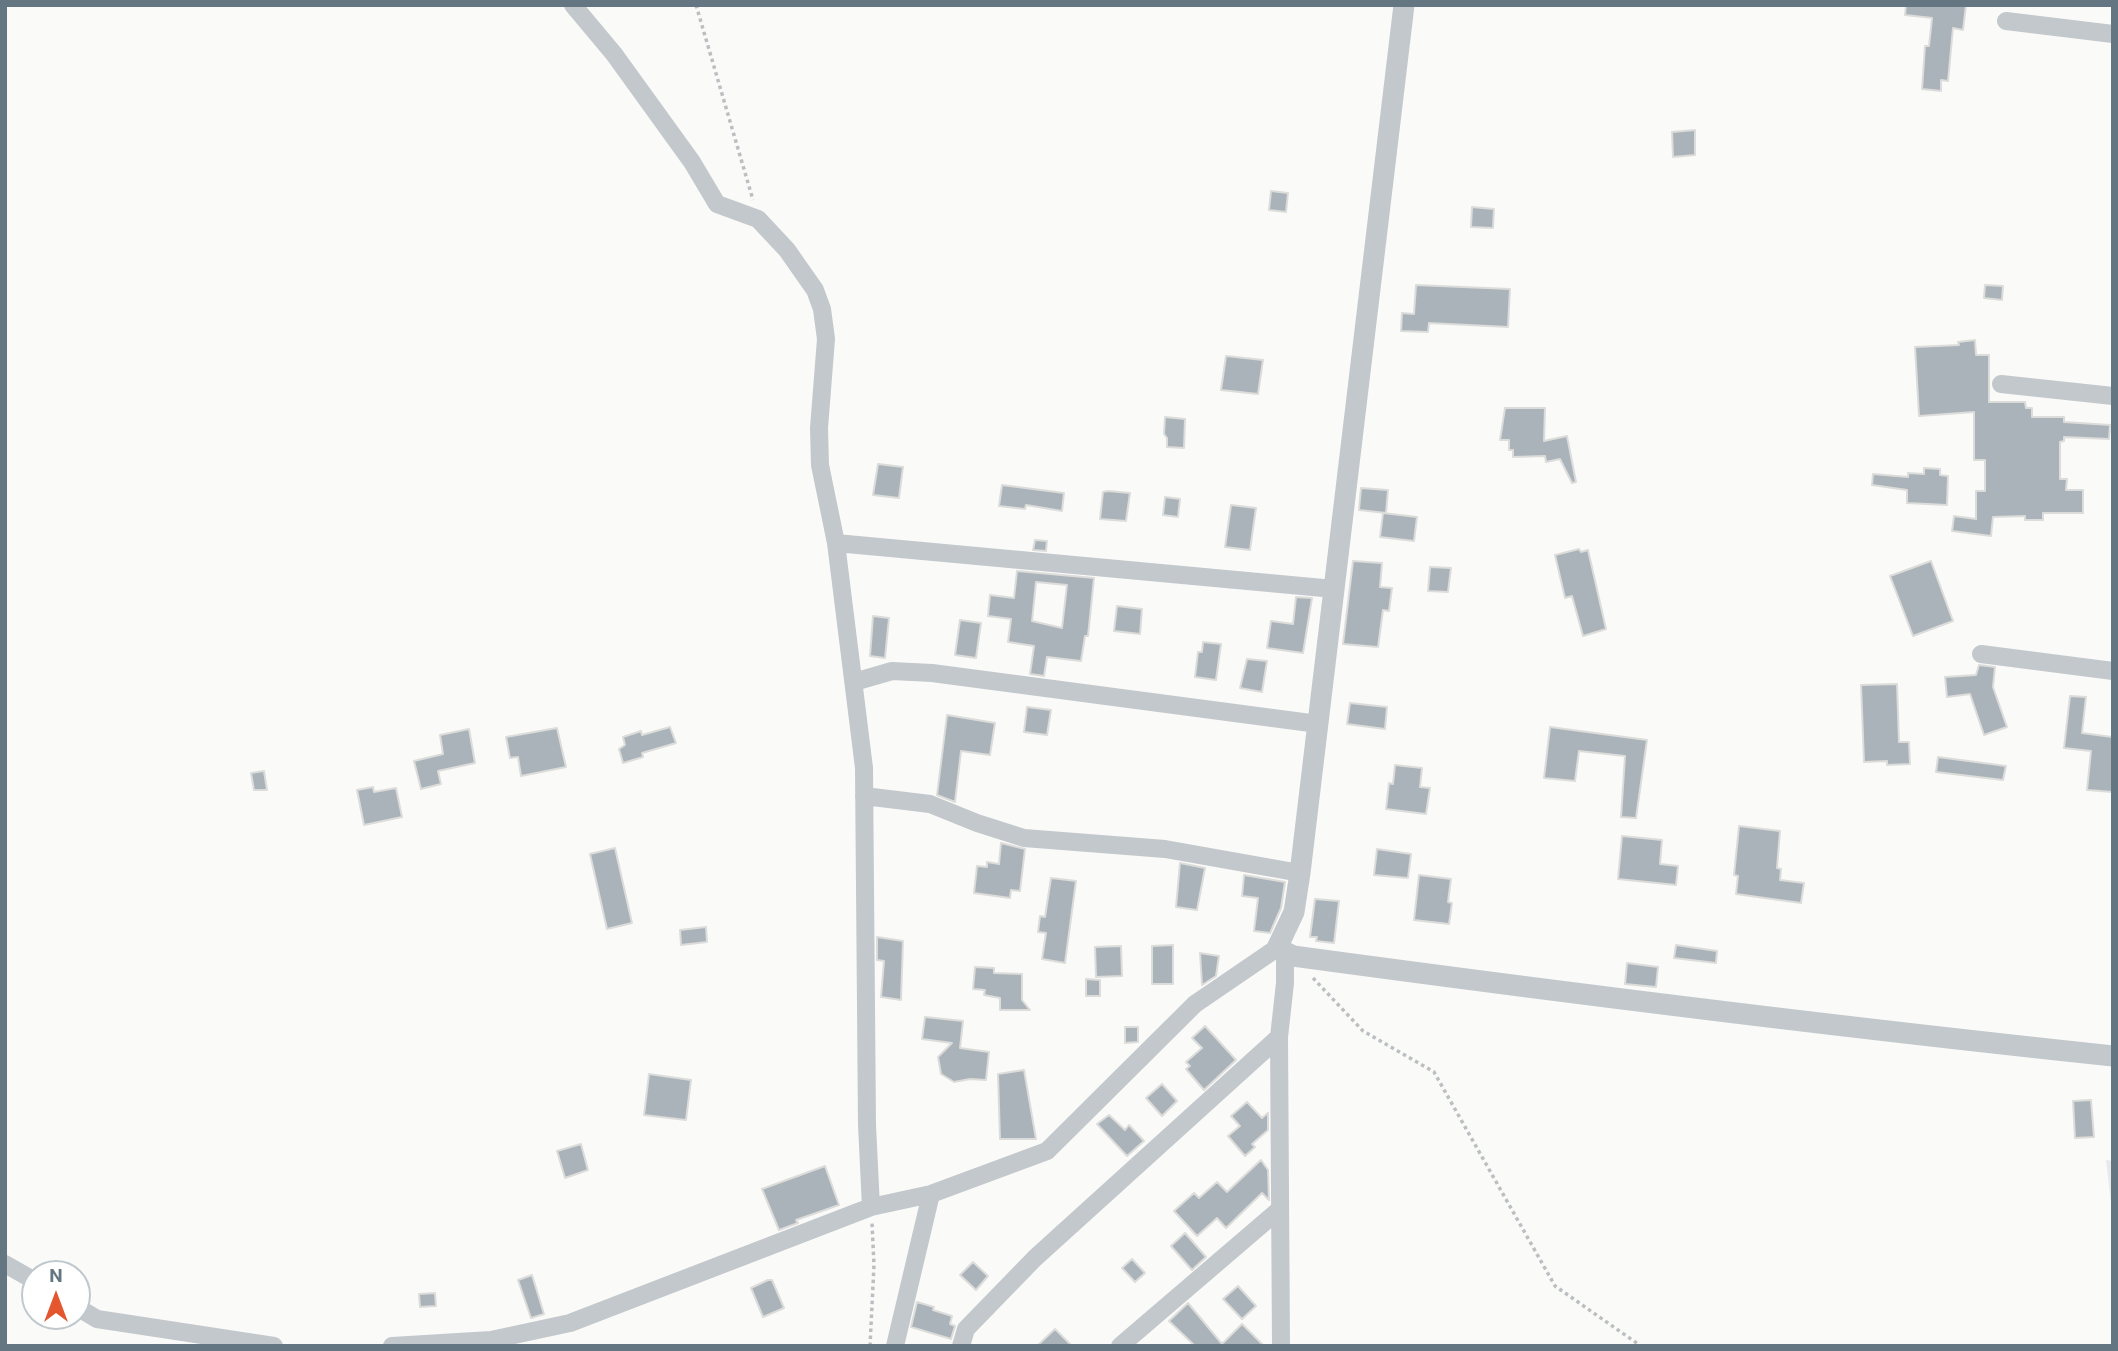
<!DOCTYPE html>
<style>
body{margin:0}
#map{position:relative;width:2118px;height:1351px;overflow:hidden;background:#fafaf8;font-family:Roboto,sans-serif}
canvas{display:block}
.frame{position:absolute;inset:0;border:7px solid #657683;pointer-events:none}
.north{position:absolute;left:21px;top:1260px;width:70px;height:70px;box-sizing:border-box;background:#fff;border:2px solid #c1c8cd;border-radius:50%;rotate:0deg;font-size:19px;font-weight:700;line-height:28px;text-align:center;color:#657683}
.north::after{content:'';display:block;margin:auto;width:24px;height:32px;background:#e4572e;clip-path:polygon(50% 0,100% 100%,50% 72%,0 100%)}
</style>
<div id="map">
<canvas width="2118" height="1351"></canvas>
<div class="frame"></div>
<div class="north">N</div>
</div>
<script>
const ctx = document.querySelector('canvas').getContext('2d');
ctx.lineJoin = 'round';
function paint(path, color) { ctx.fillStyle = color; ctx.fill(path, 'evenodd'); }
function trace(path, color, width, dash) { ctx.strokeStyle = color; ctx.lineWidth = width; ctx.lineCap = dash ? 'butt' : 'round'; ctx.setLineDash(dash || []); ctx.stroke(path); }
const built = new Path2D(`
 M2106 1160 2113 1161V1220Z`);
const building = new Path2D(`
 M1906 5H1966L1963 30 1953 28 1948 81 1941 80V91L1922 89 1925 46H1929L1932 18 1905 15Z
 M1695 130V155L1673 157 1672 132Z
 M1271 191 1288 193 1286 212 1269 210Z
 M1472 207 1494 209 1493 228 1471 227Z
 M1416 285 1510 289 1508 327 1429 323 1428 332 1401 331 1402 313 1414 314Z
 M1985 285 2003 286 2002 300 1984 298Z
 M1975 340 1976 355H1989V402H2025L2026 408H2032V417H2064V422L2110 425 2109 439 2064 437V441L2060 442V479H2067L2066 490H2083V513H2043V520H2025V516L1993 517 1991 536 1952 531 1954 516 1976 519V491H1985V460H1974V412L1919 416 1915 347 1959 345 1958 342Z
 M1226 356 1263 360 1258 394 1221 390Z
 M1505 408H1545L1544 441 1567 436 1576 482 1572 483 1560 459 1546 462 1545 456 1513 457V450H1509V440H1500Z
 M1165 417 1185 419 1184 448 1167 447V438L1164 434Z
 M878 464 903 467 899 498 873 495Z
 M1924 468 1940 469V475L1948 476 1947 505 1907 503V490L1872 485 1873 474 1908 477V473L1924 474Z
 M1002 485 1064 493 1062 511 1026 505 1025 509 999 506Z
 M1361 488 1388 490 1386 513 1359 510Z
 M1108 491 1130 493 1126 521 1100 519 1103 492Z
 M1165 497 1180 499 1178 517 1163 515Z
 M1231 505 1256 508 1250 550 1225 547Z
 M1383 513 1417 517 1414 541 1380 537Z
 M1035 540 1047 541 1046 551 1033 550Z
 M1579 549 1581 552 1588 550 1606 629 1583 636 1572 596 1565 598 1555 555Z
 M1353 561 1382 563 1380 587 1392 588 1389 611 1383 610 1378 647 1343 644Z
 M1931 561 1953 621 1913 636 1890 576Z
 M1430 567 1451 568 1448 592 1428 591Z
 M1017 571 1094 578 1088 636H1085L1081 661 1047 657 1044 676 1030 674 1034 646 1008 642 1011 619 988 616 990 595 1014 598ZM1036 582 1067 585 1062 628 1032 621Z
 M1296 597 1312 598 1303 653 1267 648 1271 621 1293 624Z
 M1117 606 1142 609 1140 634 1114 631Z
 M873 616 889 618 885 658 870 656Z
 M960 620 981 623 976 658 955 655Z
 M1203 642 1221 644 1216 680 1195 677 1198 652H1202Z
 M1247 659 1267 661 1262 692 1240 688Z
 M1979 665 1995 667 1993 687 2007 727 1984 735 1970 694 1947 697 1945 677 1976 675Z
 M1897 684 1899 742H1909L1910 764 1887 765V761L1864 762 1861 685Z
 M2070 696 2086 697 2082 733 2112 737 2113 792 2087 790 2091 751 2064 748Z
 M1350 703 1387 707 1385 729 1347 724Z
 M1027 707 1051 710 1047 735 1024 732Z
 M947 715 995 723 990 755 961 751 955 802 937 795Z
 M670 727 676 743 642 753 643 757 623 763 619 749 625 745 623 737 641 731 642 735Z
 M1550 727 1647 740 1636 818 1621 817 1625 756 1579 751 1575 781 1544 778Z
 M557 728 566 767 521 776 518 757 510 758 506 737Z
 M469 729 475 763 438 771 441 784 421 789 414 761 443 754 440 735Z
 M1938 757 2006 766 2003 780 1936 772Z
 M1395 765 1422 768 1420 787 1430 788 1426 814 1386 809 1389 783 1393 784Z
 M264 771 267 790H254L251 773Z
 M373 787 374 792 396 788 402 817 364 825 357 790Z
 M1739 826 1780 831 1777 868 1781 869 1780 880 1804 883 1801 903 1736 894 1738 876 1734 875Z
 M1622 836 1662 840 1660 864 1678 866 1676 885 1618 879Z
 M1001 843 1025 849 1020 891 1011 890 1010 898 974 893 977 866 987 867V862L999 864Z
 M615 848 632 923 607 929 590 854Z
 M1377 849 1411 854 1408 878 1374 875Z
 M1180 863 1205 868 1197 910 1176 907Z
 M1244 875 1285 882 1281 908 1270 933 1254 931 1258 898 1242 896Z
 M1419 875 1451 879 1448 902 1452 903 1449 924 1414 920Z
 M1051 878 1076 881 1065 963 1042 959 1046 933 1038 932 1040 916 1045 917Z
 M1315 899 1339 901 1334 943 1316 941 1317 937H1310Z
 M706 927 707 942 681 945 680 930Z
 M877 937 903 941 901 1000 881 997 884 961 877 960Z
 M1173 945V984H1152V946Z
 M1676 945 1717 951 1716 963 1674 958Z
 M1121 946 1122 976 1096 977 1095 947Z
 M1200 953 1219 956 1216 976 1202 985Z
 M1627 963 1658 967 1656 987 1625 984Z
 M975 967 994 968V973L1022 974V1000L1030 1010H1000V998L984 995 985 990 973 989Z
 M1086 979 1100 980V996H1086Z
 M925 1017 963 1021 960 1048 989 1052 986 1080 970 1079 954 1082 941 1074 938 1057 952 1043 922 1039Z
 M1205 1026 1236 1060 1204 1090 1186 1069 1190 1066 1186 1062 1202 1048 1192 1038Z
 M1125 1027H1138V1042L1125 1043Z
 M1024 1070 1036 1139H1000L998 1074Z
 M649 1074 691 1080 686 1120 644 1115Z
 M1162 1084 1177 1101 1162 1116 1146 1098Z
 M2091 1100 2094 1137 2075 1138 2073 1101Z
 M1247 1102 1262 1118 1268 1113V1130L1252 1144 1255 1147 1245 1156 1228 1136 1240 1126 1231 1116Z
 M1109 1115 1125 1130 1129 1125 1144 1141 1127 1156 1097 1124Z
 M581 1144 588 1170 565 1178 557 1151Z
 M1261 1160 1268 1170 1269 1200 1262 1193 1226 1228 1217 1218 1197 1236 1174 1211 1194 1193 1199 1198 1217 1182 1227 1192Z
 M825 1166 839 1205 796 1220 798 1223 779 1230 762 1189Z
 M1185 1233 1206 1257 1192 1270 1171 1246Z
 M1132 1259 1145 1273 1135 1282 1122 1268Z
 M973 1262 988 1276 976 1290 960 1275Z
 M532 1275 544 1314 531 1318 518 1280Z
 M768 1280H772L784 1308 763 1317 751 1288Z
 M1238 1286 1256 1306 1242 1319 1223 1299Z
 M435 1293 436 1306 420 1307 419 1294Z
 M917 1302 934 1307 933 1310 952 1316 950 1324 955 1326 951 1339 911 1327Z
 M1188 1303 1222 1344 1242 1324 1264 1346H1195L1169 1321Z
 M1055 1329 1072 1346H1037Z`);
const path = new Path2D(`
 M696 5 753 200
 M1313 978 1363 1031 1434 1072 1555 1286 1641 1346
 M870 1346 874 1265 872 1223`);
const minor = new Path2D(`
 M573 5 614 54 692 162 717 204 758 219 787 250 815 290 822 309 826 339 819 428 820 465 836 543 864 768 867 1125 871 1207
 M2006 21 2113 34
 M2001 384 2113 396
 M836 543 1334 589
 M1981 654 2113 671
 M854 682 892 671 932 673 1318 724
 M864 796 930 804 977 823 1024 838 1165 849 1300 873
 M5 1264 35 1281
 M77 1307 97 1319 274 1346
 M392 1346 491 1340 570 1323 871 1207 931 1194 1047 1151 1195 1004 1277 948
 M895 1346 931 1194
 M961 1346 966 1329 1035 1258 1279 1037
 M1120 1346 1280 1209
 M1281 1346 1279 1037 1285 983V952`);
const tertiary = new Path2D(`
 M1404 5 1300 873 1294 912 1277 948 1293 956C1566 993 1839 1027 2113 1056`);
paint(built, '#e8e9e9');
paint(building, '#aab3b9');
trace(building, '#dcdcda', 2);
trace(path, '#bbbfc2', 3.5, [3.5, 3.5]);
trace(minor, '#c3c8cc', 18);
trace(tertiary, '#c3c8cc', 21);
</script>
